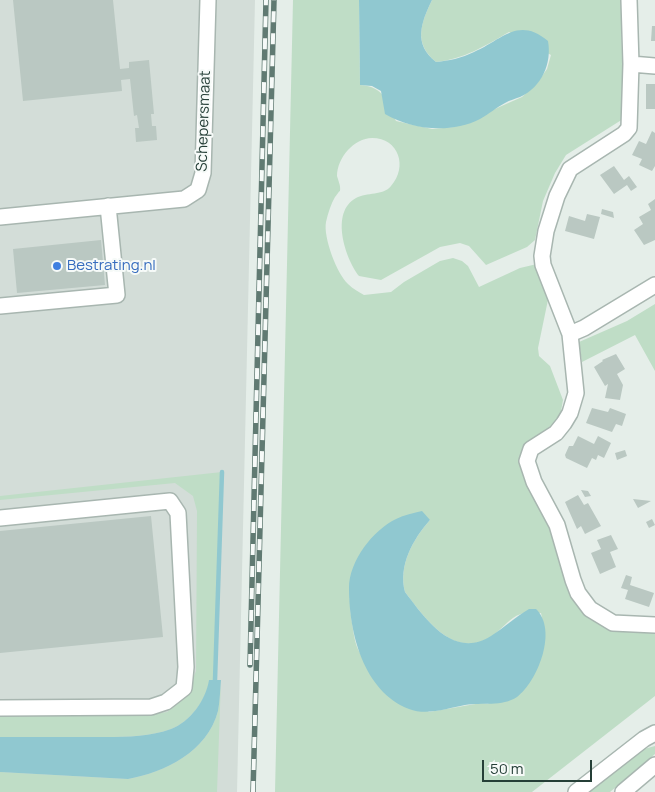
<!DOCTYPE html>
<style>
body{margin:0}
#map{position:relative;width:655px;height:792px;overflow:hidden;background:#e5eee9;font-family:Manrope,sans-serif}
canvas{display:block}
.scale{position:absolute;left:482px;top:760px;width:110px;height:22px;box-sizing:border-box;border:2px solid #253f37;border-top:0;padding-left:6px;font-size:15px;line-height:18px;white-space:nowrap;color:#253f37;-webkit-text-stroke:4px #f6faf8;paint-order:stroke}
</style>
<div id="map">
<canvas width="655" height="792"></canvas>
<div class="scale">50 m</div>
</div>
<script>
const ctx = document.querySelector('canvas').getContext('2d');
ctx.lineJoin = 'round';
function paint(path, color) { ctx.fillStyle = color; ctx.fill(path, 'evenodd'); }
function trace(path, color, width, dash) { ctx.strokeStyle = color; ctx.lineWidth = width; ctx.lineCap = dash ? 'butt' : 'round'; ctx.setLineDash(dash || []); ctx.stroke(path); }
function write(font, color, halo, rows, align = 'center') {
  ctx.font = font + ' Manrope,sans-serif'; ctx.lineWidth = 4; ctx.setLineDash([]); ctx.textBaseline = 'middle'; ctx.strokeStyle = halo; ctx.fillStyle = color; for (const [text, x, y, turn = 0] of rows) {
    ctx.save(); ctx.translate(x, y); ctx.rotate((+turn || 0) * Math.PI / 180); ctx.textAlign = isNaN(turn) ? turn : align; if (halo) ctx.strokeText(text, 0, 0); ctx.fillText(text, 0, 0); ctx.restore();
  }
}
const built = new Path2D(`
 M0 0H255L237 792H0Z`);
const green = new Path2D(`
 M293 0H359L360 85C385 87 386 101 396 121L432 129 454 127 522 97 537 83 547 69 551 55 509 32C485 46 464 59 436 62 413 43 421 23 432 0H621L623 119 566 155 555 173 543 201 535 240 527 247 486 265 469 246 460 243 440 247 381 280 359 276C345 258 330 212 356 198 367 192 383 196 391 186 408 167 399 138 372 138 354 138 337 158 337 176 338 180 341 186 340 191 339 191 336 196 335 197 331 204 328 213 326 222 323 237 337 274 348 284 353 289 359 292 364 295L391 292 404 282 440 261 453 258 462 261 468 266 479 287 520 268 537 264 549 295 538 348 539 356 550 366 563 400 560 417 522 453 523 472 551 527 580 607C604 635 622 632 655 632V696L532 792H275ZM397 519 430 520C413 539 398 566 405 592 425 618 453 660 491 637 500 631 510 617 521 614 527 612 535 614 541 613L543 623 488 704 481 703 429 712C408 694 383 678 364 658 355 649 354 635 352 623 345 575 355 546 397 519Z
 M655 304V371L635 335 582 362 579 342 627 321Z
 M222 472 215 680H210C206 700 190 722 171 729 147 738 117 737 92 737 61 737 31 737 0 737V715L154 714 167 712 186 697 196 671 197 511 193 496 175 483 0 500V496Z
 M221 680 217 792H0V772L128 779C165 772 207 752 218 711 220 701 220 690 221 680Z
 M655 746V754L610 792H587L644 749Z`);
const water = new Path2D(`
 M359 0H432C421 23 413 44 436 62 448 61 462 58 474 52 502 40 518 16 548 41 552 63 542 87 520 97 515 99 510 100 505 103 497 107 489 114 480 119 451 134 412 130 385 114L381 91 372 86 360 85Z
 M422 511 430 520C413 539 398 566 405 592 425 618 453 660 491 636 504 628 515 617 529 609H536C558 630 538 681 517 697 502 707 482 702 465 705 448 708 427 716 409 709 363 691 349 632 349 588 349 561 373 530 396 519 404 515 414 513 422 511Z
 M209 680H221C220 690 220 701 218 711 207 752 165 772 128 779L0 772V737C31 737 61 737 92 737 117 737 147 738 171 729 190 722 206 700 209 680Z`);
const stream = new Path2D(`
 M215 680 222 472`);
const building = new Path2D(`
 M13 0H113L120 69 129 68V62L149 60 154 114H151L152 126H156L157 140 136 142 135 128H139L137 115 134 116 130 79 121 80 122 91 23 101Z
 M652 26H655V41H651Z
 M646 84H655V109H646Z
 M652 131 655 133V166L652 171 639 165 642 159 632 155 639 141 646 144Z
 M614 166 624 180 629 176 637 187 631 191 627 185 614 194 600 175Z
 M655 199V240L644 245 634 230 643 224 639 217 651 210 648 204Z
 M602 209 613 212 614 218 601 214Z
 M587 214 600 217 594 239 565 231 569 216 585 221Z
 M101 240 105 285 17 293 13 249Z
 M616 354 625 369 617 374 623 385 620 400 605 398 608 384 605 386 594 367 603 361 602 360Z
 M592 408 608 412 610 408 626 414 622 426 616 424 612 432 586 423Z
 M578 436 594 444 598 436 611 443 604 458 598 455 596 460 592 458 587 468 566 458 565 455 569 446H573Z
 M625 450 627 456 617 460 615 453Z
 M581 490 588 491 591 496 585 497Z
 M578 495 584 505 588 503 601 526 585 534 581 526 577 529 565 502Z
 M633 499 651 501 638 508Z
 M151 516 163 637 0 653V531Z
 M652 519 655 525 649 528 646 522Z
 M611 535 618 549 610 552 616 567 600 574 591 553 601 549 597 540Z
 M626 575 632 577 630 585 654 593 649 607 625 599 628 590 621 588Z`);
const minor = new Path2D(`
 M629 0 631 64 629 128 624 134 570 169 557 196 546 231 542 256 543 265 570 334 576 393 570 413 564 423 556 433 531 449 527 461 534 482 557 525 573 580 578 593 590 609 613 623 655 625
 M631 64 655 66
 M0 217 184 199 198 190 203 173 208 0
 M0 306 117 295 108 206
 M570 334 584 328 655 285
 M0 518 170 501 178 513 186 667 184 688 166 702 151 707 0 708
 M576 792 644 739 655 733
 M623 792 655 765`);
const rail = new Path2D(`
 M250 665 266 0
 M253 792 274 0`);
const markers = [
 [57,266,5,"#3f7fe0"]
];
const streetNames = [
 ["Schepersmaat",204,121,-88]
];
const shopNames = [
 ["Bestrating.nl",67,266]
];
paint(built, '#d3ddd8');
paint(green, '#bfddc6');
paint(water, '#90c8d0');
trace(stream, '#90c8d0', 4.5);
paint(building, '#bac8c2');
trace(minor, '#a8b6b0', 18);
trace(minor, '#fff', 15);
trace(rail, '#607a72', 5.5);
trace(rail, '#f6faf8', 4, [11]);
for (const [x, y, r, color] of markers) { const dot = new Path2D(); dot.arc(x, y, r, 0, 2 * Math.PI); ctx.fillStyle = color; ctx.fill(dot); trace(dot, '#f6faf8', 2); }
write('15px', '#253f37', '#f6faf8', streetNames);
write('15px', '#366cbe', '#f6faf8', shopNames, 'left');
</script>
